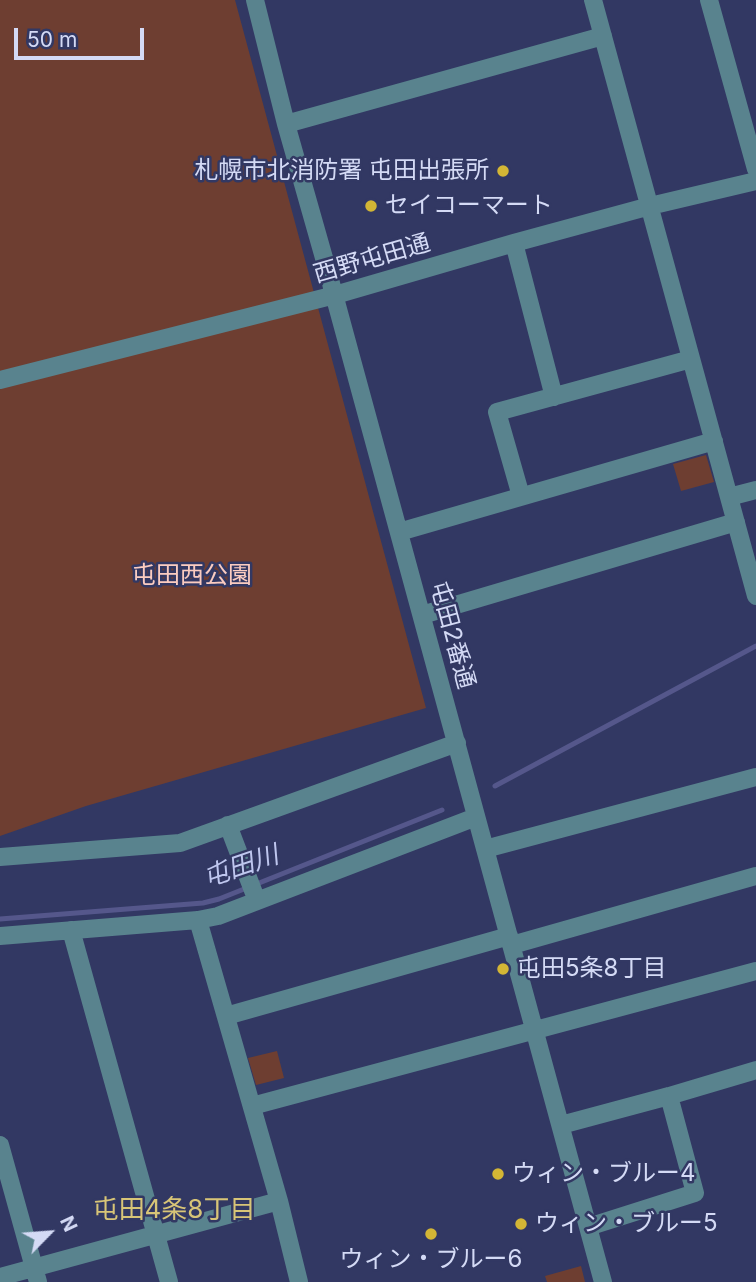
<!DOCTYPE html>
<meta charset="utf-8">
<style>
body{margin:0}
#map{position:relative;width:756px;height:1282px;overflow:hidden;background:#323863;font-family:Inter,sans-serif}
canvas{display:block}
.north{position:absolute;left:14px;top:1198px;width:70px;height:70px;-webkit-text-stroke:5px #323863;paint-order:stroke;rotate:65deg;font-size:19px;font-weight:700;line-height:28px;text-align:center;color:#d4daf5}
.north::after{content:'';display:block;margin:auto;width:24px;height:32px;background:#d4daf5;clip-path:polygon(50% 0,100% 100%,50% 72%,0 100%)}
.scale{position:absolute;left:14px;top:28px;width:130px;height:32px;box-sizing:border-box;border:4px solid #d4daf5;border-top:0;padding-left:9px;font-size:21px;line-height:24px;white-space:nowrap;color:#d4daf5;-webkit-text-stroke:5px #323863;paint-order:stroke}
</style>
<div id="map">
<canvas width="756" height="1282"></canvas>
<div class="north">N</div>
<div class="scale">50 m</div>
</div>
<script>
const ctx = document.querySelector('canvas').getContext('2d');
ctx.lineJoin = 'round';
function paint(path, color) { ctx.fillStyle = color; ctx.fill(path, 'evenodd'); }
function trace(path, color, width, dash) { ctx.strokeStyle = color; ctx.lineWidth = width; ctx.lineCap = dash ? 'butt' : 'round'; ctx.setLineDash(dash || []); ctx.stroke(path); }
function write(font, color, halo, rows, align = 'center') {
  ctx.font = font + ' Inter,"Noto Sans JP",sans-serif'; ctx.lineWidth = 5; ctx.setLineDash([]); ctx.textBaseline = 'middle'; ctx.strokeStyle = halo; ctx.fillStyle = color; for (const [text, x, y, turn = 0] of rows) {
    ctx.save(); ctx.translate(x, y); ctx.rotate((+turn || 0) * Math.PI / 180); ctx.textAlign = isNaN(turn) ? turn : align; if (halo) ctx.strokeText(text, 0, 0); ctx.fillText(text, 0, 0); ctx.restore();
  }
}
const green = new Path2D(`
 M0 0H235L426 708 86 806 0 836Z
 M706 455 714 482 681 491 673 464Z
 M277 1051 284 1078 256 1085 248 1058Z
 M581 1266 585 1282H547L545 1276Z`);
const stream = new Path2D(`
 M495 786 756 646
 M0 919 203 903 219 899 442 810`);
const minor = new Path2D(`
 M255 0 286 124 326 265 603 1282
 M593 0 756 596
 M709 0 756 169
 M286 124 603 36
 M514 243 554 397
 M0 380 335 295 514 243 650 206 756 181
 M521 496 497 412 691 359
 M729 497 756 490
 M399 532 714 441
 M422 615 736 522
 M228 825 257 901
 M485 849 756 777
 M0 857 180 843 457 743
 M198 920 279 1201 299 1282
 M71 930 169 1282
 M0 936 198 920 218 916 476 817
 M512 945 756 876
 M226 1016 509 936
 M252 1106 756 971
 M561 1125 669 1096 756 1070
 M0 1145 38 1282
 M588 1227 695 1193 669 1096
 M0 1277 279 1201`);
const markers = [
 [503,171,7,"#d3b635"],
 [371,206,7,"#d3b635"],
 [503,969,7,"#d3b635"],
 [498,1174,7,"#d3b635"],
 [521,1224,7,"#d3b635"],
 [431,1234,7,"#d3b635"]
];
const poiNames = [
 ["札幌市北消防署 屯田出張所",489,171,"right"],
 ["セイコーマート",385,206],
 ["屯田5条8丁目",517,969],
 ["ウィン・ブルー4",512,1174],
 ["ウィン・ブルー5",535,1224],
 ["ウィン・ブルー6",431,1260,"center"]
];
const streetNames = [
 ["西野屯田通",372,259,-16],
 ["屯田2番通",452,635,75]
];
const parkNames = [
 ["屯田西公園",192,576]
];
const waterNames = [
 ["屯田川",241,867,-19]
];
const neighbourhoodNames = [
 ["屯田4条8丁目",174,1210]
];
paint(green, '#6e3e31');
trace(stream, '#55578b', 5);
trace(minor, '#59838e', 18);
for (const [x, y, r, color] of markers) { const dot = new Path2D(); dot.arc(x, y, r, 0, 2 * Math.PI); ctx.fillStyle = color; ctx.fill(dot); trace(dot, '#323863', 2.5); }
write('24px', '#d4daf5', '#323863', poiNames, 'left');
write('24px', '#d4daf5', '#323863', streetNames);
write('24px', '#fbccc0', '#323863', parkNames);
write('italic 26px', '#bfc7ef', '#323863', waterNames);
write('26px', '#d8c577', '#323863', neighbourhoodNames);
</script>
